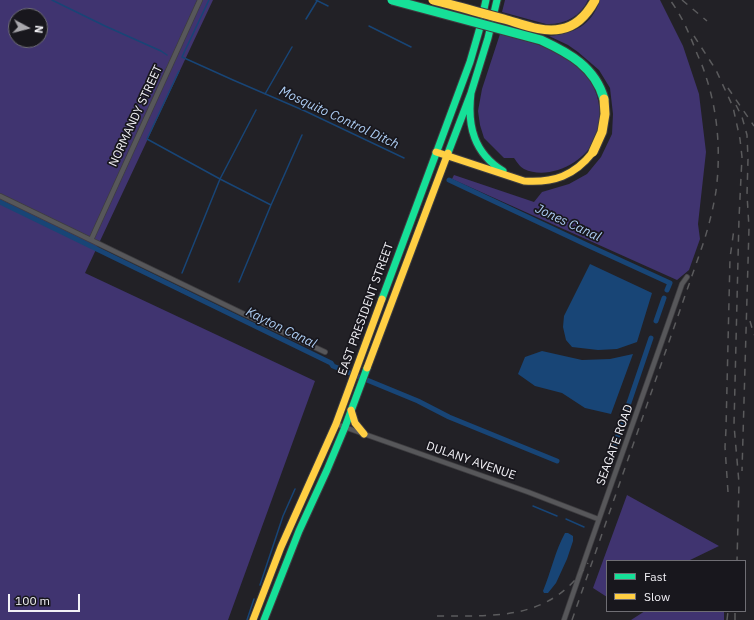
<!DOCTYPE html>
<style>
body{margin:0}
#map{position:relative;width:754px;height:620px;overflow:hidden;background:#222126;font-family:"IBM Plex Sans",sans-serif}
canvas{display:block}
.legend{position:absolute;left:606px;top:560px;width:140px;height:52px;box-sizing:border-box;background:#18171d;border:1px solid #6f6e74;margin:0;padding:5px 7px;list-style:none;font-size:12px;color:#f2f1f6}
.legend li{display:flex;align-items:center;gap:8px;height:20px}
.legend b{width:20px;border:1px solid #6f6e74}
.north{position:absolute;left:8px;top:8px;width:40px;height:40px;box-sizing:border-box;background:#18171d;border:1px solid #6f6e74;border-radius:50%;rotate:97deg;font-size:11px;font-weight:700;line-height:16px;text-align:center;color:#f2f1f6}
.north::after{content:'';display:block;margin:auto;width:14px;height:18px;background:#a9a8ad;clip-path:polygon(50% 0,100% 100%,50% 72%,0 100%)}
.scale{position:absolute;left:8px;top:594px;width:72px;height:18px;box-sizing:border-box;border:2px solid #f2f1f6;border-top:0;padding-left:5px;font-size:12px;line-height:14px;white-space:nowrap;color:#f2f1f6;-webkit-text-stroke:3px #18171d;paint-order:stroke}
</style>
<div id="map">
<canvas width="754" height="620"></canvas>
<ul class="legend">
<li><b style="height:5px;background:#16e098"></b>Fast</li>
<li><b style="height:5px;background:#ffcf43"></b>Slow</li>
</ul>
<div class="north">N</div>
<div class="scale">100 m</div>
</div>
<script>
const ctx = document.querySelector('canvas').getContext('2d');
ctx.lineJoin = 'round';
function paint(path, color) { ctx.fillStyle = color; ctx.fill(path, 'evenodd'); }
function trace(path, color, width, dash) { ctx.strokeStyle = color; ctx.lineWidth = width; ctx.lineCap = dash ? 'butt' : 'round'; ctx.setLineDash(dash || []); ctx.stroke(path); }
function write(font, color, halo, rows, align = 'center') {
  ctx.font = font + ' "IBM Plex Sans",sans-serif'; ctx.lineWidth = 3.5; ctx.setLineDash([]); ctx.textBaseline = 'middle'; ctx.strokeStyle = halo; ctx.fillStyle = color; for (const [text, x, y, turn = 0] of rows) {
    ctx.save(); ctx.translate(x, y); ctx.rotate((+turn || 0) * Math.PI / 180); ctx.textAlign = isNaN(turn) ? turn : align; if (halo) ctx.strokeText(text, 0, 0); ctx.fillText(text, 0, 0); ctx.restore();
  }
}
const green = new Path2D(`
 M0 0H213L85 273 315 381 228 620H0ZM16 16H40V40H16Z
 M505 0H588C580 17 564 25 546 24L502 12Z
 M600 0H660L683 46 699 94 706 152 698 224 700 239 689 270 677 280 452 179 454 175 534 202 542 192 569 184 587 174 601 157 612 134 613 114 610 88 599 70 578 52 568 45 549 36C575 33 591 26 600 0Z
 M500 34C529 42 560 48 583 70 590 77 594 87 597 96 601 110 601 125 595 138 586 162 549 181 524 169 520 167 517 162 514 158H504L484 138 480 125 478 111 482 89Z
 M627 495 719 546 688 561H607V597L593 588Z
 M645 611H724V620H631Z`);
const water = new Path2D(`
 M590 264 652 293 637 342 617 349 598 350 572 347 566 340 563 327 564 316Z
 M542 351 582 360 610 359 633 354 611 414 585 408 562 393 535 386 518 374 525 357Z
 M565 533H568L573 536V541L567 559 556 583 548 593H544L543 591C551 572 555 551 565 533Z`);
const stream = new Path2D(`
 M52 0 105 26 161 51 167 55
 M209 0 182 57 233 80 305 111 404 158
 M316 0 328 6
 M306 19 317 1
 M369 26 411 47
 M179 71 147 139 220 179 256 110
 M265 94 292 47
 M182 273 220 179 271 205 302 135
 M239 282 271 205
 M533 506 557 516
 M566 519 584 527
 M260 585 283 516 295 489
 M247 620 254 599`);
const canal = new Path2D(`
 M449 180 587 245 670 283 667 290
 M0 202 331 363 333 366 418 401 449 417 557 461
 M656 321 664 298
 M615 444 651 338`);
const street = new Path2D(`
 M0 196 244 314 325 352
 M91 240 200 0
 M336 424 528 492 598 519
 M564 620C602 508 643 396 682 284L687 277`);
const fast = new Path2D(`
 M471 93C467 126 474 153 503 171
 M448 153 471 93 488 38 497 0
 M382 299 470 62 479 31 486 0
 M264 620 299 531 327 470 345 427 367 368`);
const slow = new Path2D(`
 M436 152 524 181C554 183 574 176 593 152
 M367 368 448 153
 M351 410 355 423 364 434
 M253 620 281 547 336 424 382 299`);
const rail = new Path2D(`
 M682 0 707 21
 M694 36 716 70 733 107 740 139 742 157 739 218 734 425 739 483 737 561
 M728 88 754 126
 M736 105 742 117 747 135 748 159 747 194 749 228 742 471
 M750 321 754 335
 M728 492 725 447 726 429 730 258 734 229
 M437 616C499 616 551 620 588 563
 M572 620 702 247C708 229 713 210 716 191 721 152 718 111 705 74 703 66 699 59 696 51 689 33 682 16 670 0
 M727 620 728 611
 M735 620V611`);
const fastBridge = new Path2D(`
 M392 0 541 40C569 53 595 67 604 99`);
const slowBridge = new Path2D(`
 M433 0C457 6 481 13 504 19 522 24 542 33 561 29 577 26 588 13 595 0
 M593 152 602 132 605 114 604 99`);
const streetNames = [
 ["NORMANDY STREET",136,116,-65],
 ["EAST PRESIDENT STREET",366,309,-70],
 ["SEAGATE ROAD",615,445,-70],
 ["DULANY AVENUE",471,461,19]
];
const waterNames = [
 ["Mosquito Control Ditch",339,118,25],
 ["Jones Canal",568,223,25],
 ["Kayton Canal",281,328,26]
];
paint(green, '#403470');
paint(water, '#184576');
trace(stream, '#184576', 1.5);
trace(canal, '#184576', 5);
trace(street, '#3e3d40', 6);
trace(fast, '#3e3d40', 9);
trace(slow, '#3e3d40', 9);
trace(street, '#57575a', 4.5);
trace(fast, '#16e098', 7);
trace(slow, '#ffcf43', 7);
trace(rail, '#5b5b5d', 1.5, [7, 7]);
trace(fastBridge, '#3e3d40', 11, []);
trace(slowBridge, '#3e3d40', 11, []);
trace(fastBridge, '#16e098', 9);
trace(slowBridge, '#ffcf43', 9);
write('12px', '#f2f1f6', '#18171d', streetNames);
write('italic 13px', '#adcdf3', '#18171d', waterNames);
</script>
